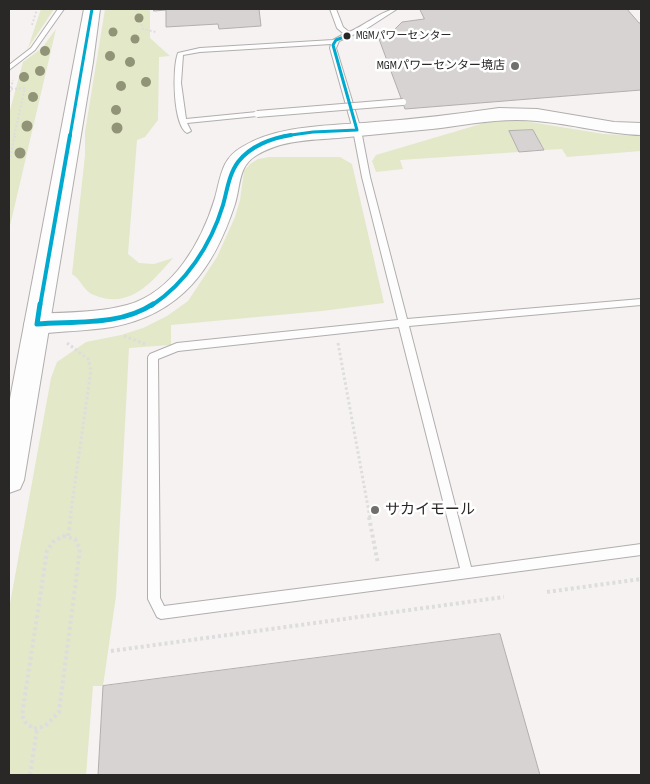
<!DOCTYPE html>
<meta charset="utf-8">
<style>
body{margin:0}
#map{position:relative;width:650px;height:784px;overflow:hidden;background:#f6f2f1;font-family:"Sofia Sans Condensed",sans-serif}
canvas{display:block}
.frame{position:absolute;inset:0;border:10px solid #2a2827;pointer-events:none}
</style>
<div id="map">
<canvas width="650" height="784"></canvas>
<div class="frame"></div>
</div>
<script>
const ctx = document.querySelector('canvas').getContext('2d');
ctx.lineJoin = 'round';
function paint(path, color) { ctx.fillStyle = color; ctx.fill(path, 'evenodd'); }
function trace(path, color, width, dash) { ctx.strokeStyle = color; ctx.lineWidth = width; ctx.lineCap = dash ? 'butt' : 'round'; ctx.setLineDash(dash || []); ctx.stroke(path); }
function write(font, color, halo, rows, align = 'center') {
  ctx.font = font + ' "Sofia Sans Condensed","Noto Sans JP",sans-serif'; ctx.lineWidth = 5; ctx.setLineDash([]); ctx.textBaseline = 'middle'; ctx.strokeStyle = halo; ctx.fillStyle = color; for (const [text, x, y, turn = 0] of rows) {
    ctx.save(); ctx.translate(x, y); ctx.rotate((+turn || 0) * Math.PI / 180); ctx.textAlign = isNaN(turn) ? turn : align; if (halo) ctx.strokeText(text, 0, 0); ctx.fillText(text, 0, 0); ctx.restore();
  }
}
const green = new Path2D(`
 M41 9H54L28 48Z
 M105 9H150V38L170 56 159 57 158 120 145 137 137 140 128 254 139 263 154 264 173 258C152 282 130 310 94 295 83 291 81 279 72 274L85 155V132Z
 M56 29 9 230V114L23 62 42 48Z
 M499 120 524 121 604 134 641 136V151L567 157 562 149 544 150 533 130 509 131 519 152 400 160 403 169 376 172 372 161 376 155 484 123Z
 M269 157H340L352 164 384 303 322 311 171 325V345L129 348 116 596 103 686H93L86 775H9V609L51 378 57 362 86 342 121 335 143 328 167 316 188 301 217 257 235 217 240 200 244 171 250 164 258 159Z`);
const building = new Path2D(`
 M154 9H259L261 26 219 29 218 24 166 27V10L154 11Z
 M420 9H627L639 23H641V90L405 109 379 39 395 38 394 30 402 22 424 19Z
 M533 130 544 150 519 152 509 131Z
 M500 634 540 775H98L103 686Z`);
const pathFar3 = new Path2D(`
 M136 9 143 29 156 32
 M32 25 37 9
 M11 89 25 88 14 136
 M9 96 13 80`);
const pathFar2 = new Path2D(`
 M9 161 15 135`);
const pathFar1 = new Path2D(`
 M124 336 145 344
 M67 343 88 359 91 370 70 518
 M338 343 370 518`);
const path = new Path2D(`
 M369 517 378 564
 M63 536 75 539 80 549 59 712 45 726 34 729 25 722 22 715 47 551 53 542Z
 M68 536 71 517
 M547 592 641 579
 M111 651 504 597
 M30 775 37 729`);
const lane = new Path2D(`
 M58 9H64L35 50 9 70V65L31 48Z
 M330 9H336L343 27 349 32C362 27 386 8 397 9L366 29 339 41 336 48 361 130 370 177 407 319 641 299V305L409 326 471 567 641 544V555L161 619 157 617 148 599V357L150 354 177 343 398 320 362 177 353 130 330 48 331 44 200 52 183 55 181 83 186 119 257 112 261 114 257 116 187 123 191 131 187 133C173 125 172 68 178 53L200 48 333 40 344 34 337 28ZM399 327 460 568 164 606 160 598 158 359 178 351Z`);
const secondary = new Path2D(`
 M499 108 537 109 614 122 641 123V135C606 134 572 124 537 121 501 117 467 125 432 129 400 132 369 135 338 138 310 140 282 140 257 155 238 166 241 184 235 204 214 268 182 314 112 327 87 331 62 331 37 334L28 331 24 324 28 317 37 314C67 312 98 313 127 305 174 292 202 241 215 198 221 177 221 159 242 147 279 124 333 126 375 122 416 119 458 114 499 108Z`);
const highway = new Path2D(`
 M84 9H100L93 62 24 480 20 489 9 493V404Z`);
const laneBridge = new Path2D(`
 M257 114 403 102`);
const bus1Far2 = new Path2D(`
 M70 136 92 9
 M284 136 313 132 357 130 333 45 336 40 349 35`);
const bus1Far1 = new Path2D(`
 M40 306 70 135
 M151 306C186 283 211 245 223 205 227 191 229 174 238 162 250 146 272 138 291 135`);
const bus1 = new Path2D(`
 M40 304 37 324C75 321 120 326 153 304`);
const trees = [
 [139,18,4.5],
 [113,32,4.5],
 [135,39,4.5],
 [45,51,5],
 [110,56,5],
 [130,62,5],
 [40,71,5],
 [24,77,5],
 [146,82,5],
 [121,86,5],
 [33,97,5],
 [116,110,5],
 [27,126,5.5],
 [117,128,5.5],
 [20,153,5.5]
];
const markers = [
 [347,36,4.5,"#2a2827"],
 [515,66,5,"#716f6e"],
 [375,510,5,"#716f6e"]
];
const farBusnames = [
 ["MGMパワーセンター",356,36]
];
const farPoinames = [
 ["MGMパワーセンター境店",505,66]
];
const poiNames = [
 ["サカイモール",385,510]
];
paint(green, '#e3e8c9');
paint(building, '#d6d3d2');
trace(building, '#b1afae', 1);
trace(lane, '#b1aead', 2);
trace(secondary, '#b1aead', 2);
trace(highway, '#b1aead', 2);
trace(pathFar3, '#dedddd', 2, [2, 2]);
trace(pathFar2, '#dedddd', 2.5, [2, 2]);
trace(pathFar1, '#dedddd', 3, [2.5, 2.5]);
trace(path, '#dedddd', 4, [3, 3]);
paint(lane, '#fefdfd');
paint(secondary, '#fefdfd');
paint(highway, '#fefdfd');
trace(laneBridge, '#b1aead', 8, []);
trace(laneBridge, '#fefdfd', 6);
trace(bus1Far2, '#00a9ce', 3);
trace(bus1Far1, '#00a9ce', 4);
trace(bus1, '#00a9ce', 5);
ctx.fillStyle = '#919476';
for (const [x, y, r] of trees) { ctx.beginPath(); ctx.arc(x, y, r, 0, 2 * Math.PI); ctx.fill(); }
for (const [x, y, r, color] of markers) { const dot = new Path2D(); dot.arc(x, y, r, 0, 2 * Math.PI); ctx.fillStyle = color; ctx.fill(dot); trace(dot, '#fff', 2); }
write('11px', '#2a2827', '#fff', farBusnames, 'left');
write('12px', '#2a2827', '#fff', farPoinames, 'right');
write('15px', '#2a2827', '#fff', poiNames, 'left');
</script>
